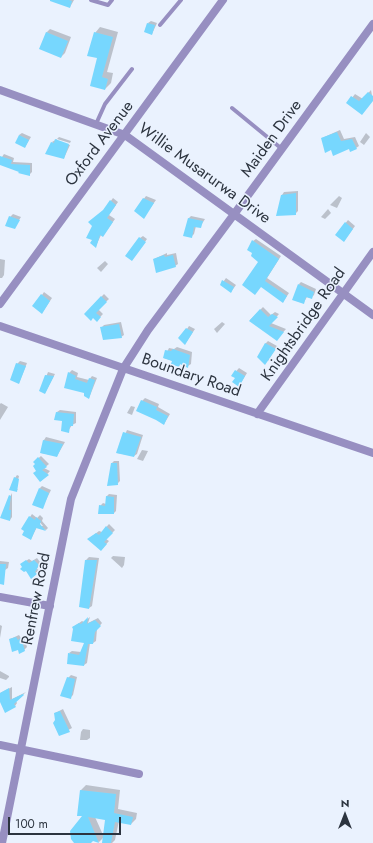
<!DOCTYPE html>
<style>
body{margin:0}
#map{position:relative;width:373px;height:843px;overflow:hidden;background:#eaf2fe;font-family:Jost,sans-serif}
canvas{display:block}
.north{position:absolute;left:325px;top:795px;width:40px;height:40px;-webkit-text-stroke:3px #eaf2fe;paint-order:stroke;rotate:0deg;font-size:11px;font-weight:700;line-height:16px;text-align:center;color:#2c343f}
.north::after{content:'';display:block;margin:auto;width:14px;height:18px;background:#2c343f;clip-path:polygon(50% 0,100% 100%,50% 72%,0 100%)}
.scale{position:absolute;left:8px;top:817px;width:113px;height:18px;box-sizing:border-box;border:2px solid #2c343f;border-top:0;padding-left:5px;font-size:12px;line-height:14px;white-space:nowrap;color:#2c343f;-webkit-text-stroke:3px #eaf2fe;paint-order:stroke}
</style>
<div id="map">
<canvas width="373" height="843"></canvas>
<div class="north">N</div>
<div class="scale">100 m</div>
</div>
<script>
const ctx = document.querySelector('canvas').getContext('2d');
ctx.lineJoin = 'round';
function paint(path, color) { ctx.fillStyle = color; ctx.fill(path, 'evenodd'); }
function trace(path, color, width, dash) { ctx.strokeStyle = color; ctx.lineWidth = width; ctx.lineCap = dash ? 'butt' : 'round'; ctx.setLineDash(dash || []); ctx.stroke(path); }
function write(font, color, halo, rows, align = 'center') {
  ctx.font = font + ' Jost,sans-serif'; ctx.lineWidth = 3; ctx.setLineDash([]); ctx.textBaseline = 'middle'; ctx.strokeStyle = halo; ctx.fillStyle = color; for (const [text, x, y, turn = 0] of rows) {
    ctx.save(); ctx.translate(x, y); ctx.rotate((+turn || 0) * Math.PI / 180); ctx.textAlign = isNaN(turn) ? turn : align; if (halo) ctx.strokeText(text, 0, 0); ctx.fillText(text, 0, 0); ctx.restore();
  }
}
const shadow = new Path2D(`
 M60 0H74L70 7Z
 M151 21 157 23 152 34 148 23Z
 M100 27 118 32 107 72 113 73 111 83 105 89 91 85 99 57 95 33Z
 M50 29 71 37 65 53 61 57 46 33Z
 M371 90 373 101 348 103 355 94 363 99Z
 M340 130 344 139 355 137 359 146 356 148 349 147 322 138Z
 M22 133 31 137 25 147 19 135Z
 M366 133 370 137 364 145 360 142Z
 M59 137 71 141 70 143 57 139Z
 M57 139V141L70 145 64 158 52 142Z
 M4 154 14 158 13 162 32 163V172L29 175 0 164 2 157Z
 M298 191V211L295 214 282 195 284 192Z
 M146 196 156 200 144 217 135 211Z
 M339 196 342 198 337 208 330 205Z
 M113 198 118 202 109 215 115 219 105 233 101 235 96 246 93 239 105 209Z
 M328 209 331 213 325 219 321 217Z
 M13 214 21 217 14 228 10 217Z
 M191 216 205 219 200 227 196 226 194 234 191 237 189 218Z
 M348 220 355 226 344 241 336 235Z
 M143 236 147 239 134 257 140 238Z
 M256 239 281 256 267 278 289 293 283 302 261 286 260 262 253 241Z
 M167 253V255L176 253 178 264 175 266 154 259Z
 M0 259 5 260 4 275 2 278H0Z
 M105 261 108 264 101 272 97 268Z
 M226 278 236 285 231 292 221 285Z
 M301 282 316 289 314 295 311 298 307 297 304 302 299 284Z
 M44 292 52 298 44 310 42 295Z
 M104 294 109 299 98 309 103 314 97 320 93 317 85 314Z
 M263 307 271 315 275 312 279 314 271 323 286 329 279 337 250 320Z
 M121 322 124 335 121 337 101 328 104 325Z
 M222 322 225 324 217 333 214 329Z
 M189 326 195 329 187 341V329Z
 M268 341 277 346 268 361 265 344Z
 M177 347 192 352 191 364 188 366 181 363 179 366 173 361 164 358 169 348 174 349Z
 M20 361 27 363 19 383 17 364Z
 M239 368 247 373 239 386 236 378 232 376Z
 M72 370 78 373 77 377 89 380 92 376 97 378 89 398 69 373Z
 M48 372 55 374 45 393 41 390Z
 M145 398 159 404 158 407 170 414 164 424 157 419 142 401Z
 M1 403 8 407 0 420V404Z
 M131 406 135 407 132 415 127 413Z
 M60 410 76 412V423L72 425 68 431 57 412Z
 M127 430 143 435 137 454 134 456 117 453Z
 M46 437 65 442 57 456 41 453 44 440Z
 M142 450 148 451 143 461 137 459Z
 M41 456 49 464 44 468 50 471 41 481 37 471V464L34 462Z
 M114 461H119L120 481 117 484 112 463Z
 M17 475 19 476 16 489H18L16 491 15 478Z
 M42 486 51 490 42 508 40 488Z
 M12 493V517L10 520 1 517Z
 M109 494 117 495 116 511 114 513 100 506 103 503 106 504 107 496Z
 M32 514 37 518 40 515 43 518 42 521 48 528 46 530 37 527 31 539 30 517ZM37 519 43 526H40Z
 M109 524 115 530 106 539 109 541 101 550 91 537 99 531 102 532Z
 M113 556 125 557 124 565 122 568 111 558Z
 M89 557 99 558 92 606 89 608 86 560Z
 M37 558 40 562 37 569 39 570 31 577 21 564 29 559 32 561Z
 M0 561 9 562 8 568 5 570H0Z
 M90 617 88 623 98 618 102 623 97 629 96 641 93 643H90L87 663 84 665 69 653 72 651 81 652 86 642 73 627 82 621 84 622Z
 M0 625 2 626 0 638Z
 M19 635 21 638 24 637 27 647 24 650 18 649 10 639Z
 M0 671 9 676V677L6 680 0 678Z
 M71 675 77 677 73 695 71 697 68 678Z
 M12 687V699L26 692 16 701 17 703 15 706 0 700V693Z
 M63 709 72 728 59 735 55 713Z
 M83 729 90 730V738L87 740H80L81 732Z
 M86 785 120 790 118 809 137 813 136 819 131 824 119 821 115 840 112 843H103L106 819 95 817 104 837 99 842 93 840 89 843H76L84 816 78 815 81 790Z`);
const building = new Path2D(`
 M50 0H69L72 1 70 8 50 1Z
 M147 23 155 25 152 35 144 32Z
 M46 32 68 41 61 58 39 49Z
 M94 32 113 37 102 77 108 79 105 90 90 86 97 58 87 56Z
 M368 92 373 96V101L362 115 346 103 351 96 359 101Z
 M337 132 341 141 352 139 357 149 350 152 349 149 333 156 331 150 325 153 321 138Z
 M19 135 29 140 25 148 15 143Z
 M55 139 69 144 64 159 45 154 51 142 54 143Z
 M0 156 12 160 11 164 30 165V176L18 173 19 172 0 165Z
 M296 193V215L276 216 281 195Z
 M143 198 154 203 144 219 134 211Z
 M110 200 116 205 107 218 113 222 103 237 100 235 96 248 90 243 92 240 86 238 92 226 88 222 103 210Z
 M9 216 20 220 15 229 5 226Z
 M188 218 203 221 201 228 194 227 192 238 183 236Z
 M345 222 353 229 344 242 335 235Z
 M139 237 146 242 132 261 125 256Z
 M252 240 279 259 265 281 287 296 283 303 261 287 255 295 242 285 258 262 251 256 252 253 247 250Z
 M164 255 165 257 173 255 176 267 156 273 153 259Z
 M222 280 234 287 231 293 220 285Z
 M298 284 314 292 312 299 306 297 304 304 292 300Z
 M41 294 50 301 42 314 32 306Z
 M101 296 107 302 96 313 101 317 97 322 93 318 91 321 84 314Z
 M260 309 268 317 272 314 278 317 269 326 284 332 277 341 249 321Z
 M119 324 122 338 103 340 100 327Z
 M186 328 193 332 185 345 178 338Z
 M265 343 276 349 265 365 257 357Z
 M173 349 190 355 188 368 180 364 179 367 171 364 172 361 163 358 165 350 171 351Z
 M16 363 26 366 19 384 10 380Z
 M235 370 245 376 239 387 232 382 235 378 231 376Z
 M68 372 76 376 75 379 87 383 89 378 95 380 89 399 84 396V393L64 388Z
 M45 375 54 376 45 394 39 391Z
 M141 400 157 407 156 410 168 416 164 425 156 420 136 411Z
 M56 412 74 414 73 426H70L69 433 61 431 62 421 54 420Z
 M123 432 141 437 134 457 116 453Z
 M43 440 63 444 57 457 40 453Z
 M38 457 47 467 42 470 49 475 40 482 33 473 36 471 33 466 35 464 33 462Z
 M111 463H117L118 485 107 486Z
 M14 477 19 479 17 492 9 490Z
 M39 488 49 493 43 509 32 505Z
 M9 495 11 496 9 510H11L10 521 0 518Z
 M106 496 114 497V514H98L99 505 105 506Z
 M29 516 35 520 36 517 41 521 40 524 46 531 36 528 31 540 22 535 24 531 21 529Z
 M106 526 113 533 104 542 107 544 101 551 87 539 96 533 99 535Z
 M26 560 29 563 34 560 39 565 35 572 37 574 31 579 26 571 24 572 20 569 22 567 20 564Z
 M85 560H97L89 609 79 607Z
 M0 564H6L4 585 0 584Z
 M88 617 87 624 95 620 101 626 95 632 93 644H88L84 666 67 664 68 653 79 655 84 643 71 641 73 629 72 627 79 623 81 624Z
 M16 637 18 640 21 638 25 651 19 654 18 650 12 652 9 639Z
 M67 677 75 679 71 699 60 696Z
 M9 688 10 700 23 694 24 695 14 704 16 707 5 713 0 702V693Z
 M60 711 70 732 59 736 53 723 55 720 54 713Z
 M80 790 116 794 114 813 133 817 131 825 115 822 111 843H102L105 820 88 817 99 843 93 841 91 843H74L71 839 70 831 82 816H77Z`);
const lane = new Path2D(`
 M91 0 108 5 112 0
 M160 25 181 0
 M232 108 282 149
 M96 124 105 104 132 69`);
const street = new Path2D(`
 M0 90 125 135 373 315
 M0 304 223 0
 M0 326 373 453
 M257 414 373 252
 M0 597 50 606
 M0 745 139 774
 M2 843 71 499 123 369 148 330 235 213 373 24`);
const streetNames = [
 ["Maiden Drive",272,139,-54],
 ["Oxford Avenue",100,144,-53],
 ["Willie Musarurwa Drive",204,174,36],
 ["Knightsbridge Road",304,325,-55],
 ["Boundary Road",191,376,19],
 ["Renfrew Road",37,599,-79]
];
paint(shadow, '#0003');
paint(building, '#77d7fe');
trace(lane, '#978fc1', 4);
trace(street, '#978fc1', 8);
write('16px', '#2c343f', '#eaf2fe', streetNames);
</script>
